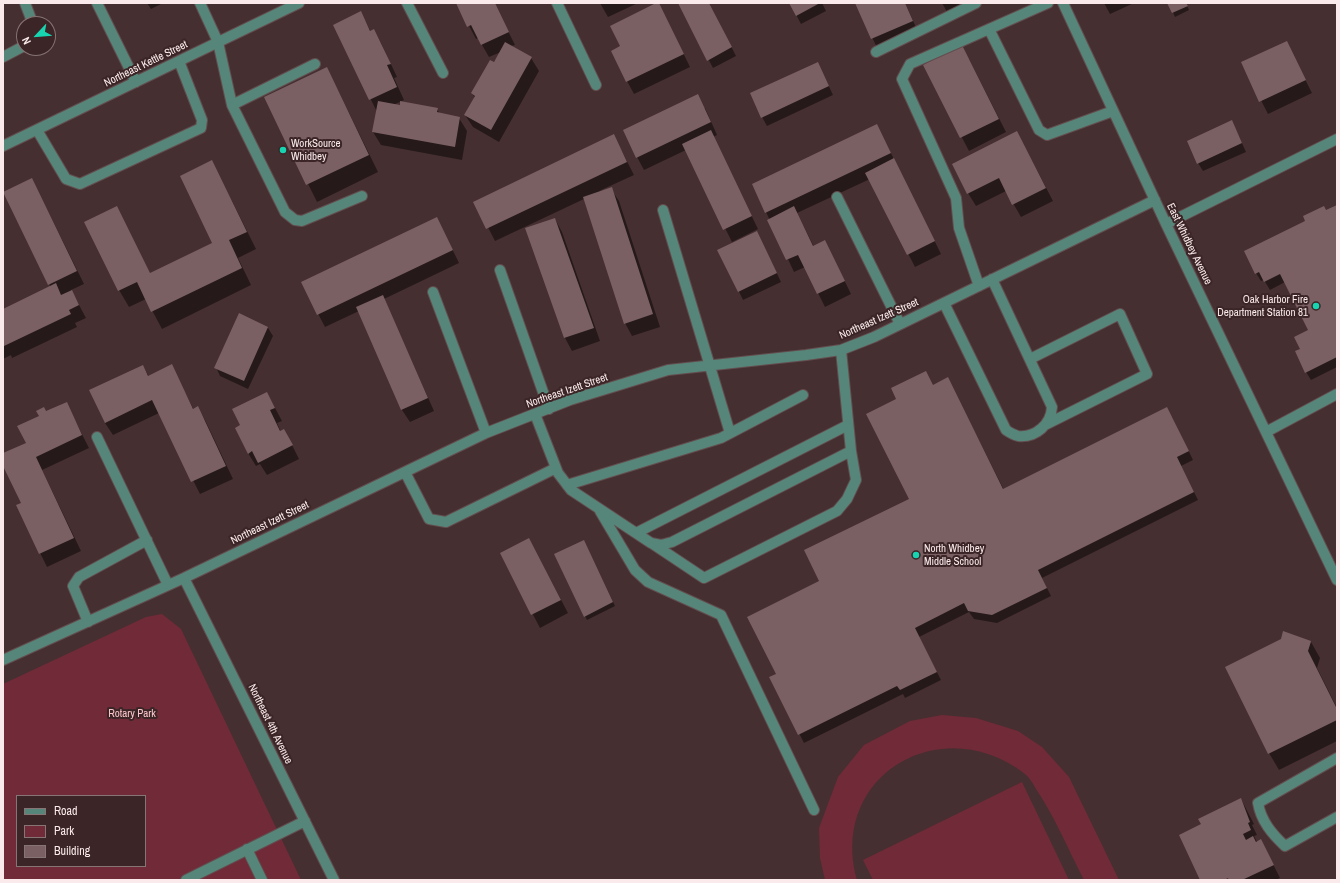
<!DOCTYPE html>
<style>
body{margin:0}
#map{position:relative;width:1340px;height:883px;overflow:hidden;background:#462f31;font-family:"Archivo Narrow",sans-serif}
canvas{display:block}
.frame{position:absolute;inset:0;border:4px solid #faeaeb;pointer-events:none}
.legend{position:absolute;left:16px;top:795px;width:130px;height:72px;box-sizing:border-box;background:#3b2527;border:1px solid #877475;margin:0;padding:5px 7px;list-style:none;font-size:12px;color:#faeaeb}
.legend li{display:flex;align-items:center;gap:8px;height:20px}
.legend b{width:20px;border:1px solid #877475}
.north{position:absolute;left:16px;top:16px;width:40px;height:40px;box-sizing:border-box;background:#3b2527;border:1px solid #877475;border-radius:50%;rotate:244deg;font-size:11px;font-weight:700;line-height:16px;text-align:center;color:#faeaeb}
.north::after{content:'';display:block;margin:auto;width:14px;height:18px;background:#18d5b2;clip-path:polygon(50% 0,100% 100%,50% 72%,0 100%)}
</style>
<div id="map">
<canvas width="1340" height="883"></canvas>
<div class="frame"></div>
<ul class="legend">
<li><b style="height:5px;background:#568679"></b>Road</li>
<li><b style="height:11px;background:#712a37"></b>Park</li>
<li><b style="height:11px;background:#7b6063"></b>Building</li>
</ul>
<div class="north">N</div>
</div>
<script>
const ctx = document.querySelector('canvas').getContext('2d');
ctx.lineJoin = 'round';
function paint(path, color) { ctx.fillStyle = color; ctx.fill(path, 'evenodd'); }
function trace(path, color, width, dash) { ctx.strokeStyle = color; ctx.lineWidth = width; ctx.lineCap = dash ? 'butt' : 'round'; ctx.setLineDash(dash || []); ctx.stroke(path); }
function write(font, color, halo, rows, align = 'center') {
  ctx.font = font + ' "Archivo Narrow",sans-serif'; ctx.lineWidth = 4; ctx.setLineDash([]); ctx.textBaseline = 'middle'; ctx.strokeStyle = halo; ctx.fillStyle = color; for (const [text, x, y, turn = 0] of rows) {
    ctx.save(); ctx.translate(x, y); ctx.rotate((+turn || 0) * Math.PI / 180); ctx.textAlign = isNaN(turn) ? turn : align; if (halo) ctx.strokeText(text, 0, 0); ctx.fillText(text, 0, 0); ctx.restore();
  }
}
const green = new Path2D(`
 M162 614 181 629 301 880H3V684L146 617ZM17 796H145V866H17Z
 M942 715 976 718 1018 731 1042 747 1069 777 1119 880H1084C1068 849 1055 817 1036 789 1033 784 1030 778 1025 774 942 709 828 775 857 880H825L820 858 819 828 838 777 864 745 910 721Z
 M1022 782 1069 880H873L863 860Z`);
const shadow = new Path2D(`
 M147 3H163L151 9Z
 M457 3H494L515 45 511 46 531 58 539 71 499 142 473 127 465 115 475 98 472 93 501 52 489 57 478 38 476 39Z
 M600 3H638L608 17Z
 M679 3H709L736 56 713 68Z
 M790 3H822L826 11 801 24Z
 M856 3H905L919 34 879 52Z
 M942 3H980L950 17Z
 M1104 3H1134L1110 14Z
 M1169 3H1186L1189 10 1175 17Z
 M361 13 371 32 374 31 381 43 397 77 394 78 404 100 393 105 437 109 440 114 459 118 467 131 462 160 381 145 373 132 377 112 334 25Z
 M665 16 690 67 634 94 627 81 621 47Z
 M1286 42 1312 93 1268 114 1242 63Z
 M969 59 1006 132 969 151 924 65Z
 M818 63 833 95 767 126 762 117Z
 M327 68 378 172 317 202 265 97Z
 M705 108 717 135 713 137 758 229 732 242 686 150 644 170 637 157Z
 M1232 121 1246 152 1203 171 1198 163Z
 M877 125 941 254 915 267 870 179 797 213 814 247 825 241 851 294 825 307 805 267 794 272 766 212Z
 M1017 132 1053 201 1021 217 1006 191 976 206 968 193Z
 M614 136 634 175 599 191 611 189 619 201 660 327 632 336 625 323 584 199 495 241 475 202Z
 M212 161 256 249 238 258 251 285 162 329 146 299 129 307 119 290 117 207 150 274 213 243Z
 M32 179 84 284 71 290 86 318 75 323 77 327 12 358 11 355 3 359V310L50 287Z
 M1337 206V367L1311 380 1306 372 1301 349 1309 330 1285 282 1270 290 1264 280 1261 281 1256 273 1326 211Z
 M437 218 459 263 384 299 434 411 410 422 402 410 359 311 325 327 302 283Z
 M555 219 562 232 600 341 572 351 565 338 527 229Z
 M757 232 781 282 743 300 719 250Z
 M239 315 268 328 273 336 248 389 220 376 216 367Z
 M143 366 149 377 171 366 194 410 198 408 205 420 233 479 200 494 159 413 113 435 105 423Z
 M933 386 952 387 1004 490 1172 417 1193 460 1181 466 1198 500 1042 578 1051 596 997 623 974 619 969 612 919 637 941 680 905 698 903 694 804 743 771 677 777 674 821 581 910 499Z
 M267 393 282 421 277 423 281 432 291 443 299 459 267 475 260 464 256 466 248 453Z
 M66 403 89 448 42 470 81 551 47 567 17 506 22 504 3 463V454L27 443 46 413Z
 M529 539 568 613 540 628 501 553Z
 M586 545 615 606 587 620 585 616Z
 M1311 642 1320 658 1317 668 1337 708V741L1279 770 1269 753Z
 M1241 799 1254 824 1252 825 1257 835 1254 836 1257 842 1261 840 1280 878 1275 880H1227L1233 877 1232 875 1222 880H1201L1202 824Z`);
const building = new Path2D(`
 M456 3H495L509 32 481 45 471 25 467 27Z
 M656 3H659L684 54 626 82 611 51 620 46 610 26Z
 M678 3H709L732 47 707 61Z
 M789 3H820L796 16Z
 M855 3H905L913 21 871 39Z
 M1167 3H1186L1188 6 1172 13Z
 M361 11 370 31 374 29 391 64 387 65 397 87 369 100 333 25Z
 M1287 41 1306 80 1259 102 1241 62Z
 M505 42 532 57 491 130 464 115 475 96 471 93 490 60 494 62Z
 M962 45 999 119 960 138 923 65Z
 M818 62 829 86 761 118 750 93Z
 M327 67 369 155 306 185 264 97Z
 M698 94 711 122 636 158 623 130Z
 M378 101 400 105V101L438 108 437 112 460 117 455 147 372 132Z
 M1232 120 1242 143 1197 164 1187 141Z
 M877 124 891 153 765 213 752 184Z
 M711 130 752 216 723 230 682 144Z
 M1017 131 1046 188 1012 205 999 178 967 194 952 164Z
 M614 134 627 162 486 229 473 202Z
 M894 158 935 241 907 255 865 173Z
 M212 160 247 232 229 240 242 268 151 312 137 282 118 291 84 222 117 206 150 273 212 243 180 176Z
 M32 178 77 271 48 285 3 192Z
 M612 187 653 314 624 324 583 197Z
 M1337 205V357L1305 373 1295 351 1300 349 1294 337 1308 330 1280 274 1264 282 1259 272 1255 274 1244 251 1305 221 1303 216 1324 206 1326 210Z
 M794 206 813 246 825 240 845 281 817 294 798 255 786 260 767 220Z
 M437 217 453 250 317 315 301 282Z
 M555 218 594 328 564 338 525 228Z
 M757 231 777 273 738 292 717 250Z
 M56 283 61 295 72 290 79 305 69 310 71 314 4 346 3 309Z
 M383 295 428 398 401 410 356 307Z
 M239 313 268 327 244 381 214 368Z
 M172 364 193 409 198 406 226 466 191 482 152 400 105 423 89 390 143 365 148 376Z
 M926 371 933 385 948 377 1003 489 1167 407 1189 451 1177 457 1194 492 1038 570 1047 588 992 615 968 611 964 603 915 628 937 672 900 690 897 686 798 735 769 677 776 674 747 617 819 581 804 550 909 499 866 414 896 399 891 388Z
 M267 392 275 408 270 410 280 431 284 429 293 445 258 463 252 451 248 454 235 428 240 425 232 409Z
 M67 402 82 435 36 457 74 538 39 554 16 505 21 503 3 466V453L26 443 17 426 39 416 36 411 44 407 46 411Z
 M529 538 561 600 531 615 500 553Z
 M584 540 613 602 584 617 554 554Z
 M1283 631 1311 641 1308 651 1337 709V720L1268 754 1225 667 1281 639Z
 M1241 798 1250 822 1248 823 1251 830 1243 834 1246 840 1253 836 1256 842 1261 839 1274 865 1242 880H1229L1228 878 1224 880H1200L1179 835 1201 824 1198 819Z`);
const minor = new Path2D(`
 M25 3 33 24
 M97 3 136 82
 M200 3 218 42 232 105 285 212 295 220 302 221 362 196
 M407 3 443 73
 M557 3 596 85
 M1063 3 1166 224 1337 580
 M989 29 1039 130 1047 135 1113 111
 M876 52 976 3
 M3 57 24 46
 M232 105 315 64
 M37 130 66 179 80 184 201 128 202 120 179 61
 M3 146 299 3
 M837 197 900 324
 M663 210 730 433
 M1166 224 1337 139
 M500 270 549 409
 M979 286 959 228 956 198 902 79 910 64 1048 3
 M433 292 486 433
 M944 303 1006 430C1009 432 1014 435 1018 436 1036 438 1051 424 1052 407L992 279
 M1030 359 1120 314 1147 374 1047 424
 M535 414 558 473 571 490 651 543 661 545 672 542 851 451 841 350
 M1266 432 1337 394
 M97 437 168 585
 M405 472 429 519 446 522 556 468
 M567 485 721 438 803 395
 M600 511 635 570 648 582 721 615 814 810
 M636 533 848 425
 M653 544 704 578 837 511 847 499 856 480 851 451
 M184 578 334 880
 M88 622 73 586 79 577 147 540
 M3 660 184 578 486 433 570 400 668 370 806 355 841 350 874 337 1155 200
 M1337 758 1258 803C1261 821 1272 834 1285 846L1337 817
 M247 849 262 880
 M186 880 305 821`);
const markers = [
 [283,150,4,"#18d5b2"],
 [1316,306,4,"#18d5b2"],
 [916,555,4,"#18d5b2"]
];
const streetNames = [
 ["Northeast Kettle Street",146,64,-26],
 ["East Whidbey Avenue",1189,244,64],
 ["Northeast Izett Street",879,319,-24],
 ["Northeast Izett Street",567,391,-19],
 ["Northeast Izett Street",270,523,-26],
 ["Northeast 4th Avenue",270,724,64]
];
const poiNames = [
 ["WorkSource",291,144],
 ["Whidbey",291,157],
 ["Oak Harbor Fire",1308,300,"right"],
 ["Department Station 81",1308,313,"right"],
 ["North Whidbey",924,549],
 ["Middle School",924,562]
];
const parkNames = [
 ["Rotary Park",132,714]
];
paint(green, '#712a37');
paint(shadow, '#0007');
paint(building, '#7b6063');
trace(minor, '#634d4f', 12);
trace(minor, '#568679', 10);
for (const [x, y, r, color] of markers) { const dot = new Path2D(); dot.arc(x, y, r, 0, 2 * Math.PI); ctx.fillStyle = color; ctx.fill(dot); trace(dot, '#3b2527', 1.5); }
write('11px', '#faeaeb', '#3b2527', streetNames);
write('11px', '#faeaeb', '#3b2527', poiNames, 'left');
write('11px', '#fcc6cb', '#3b2527', parkNames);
</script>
